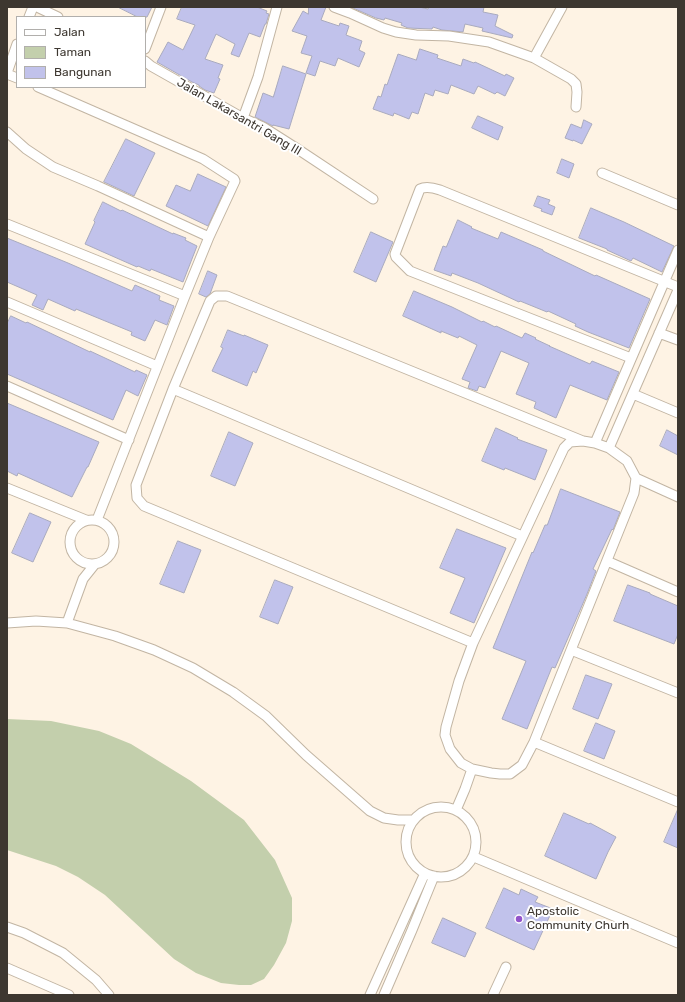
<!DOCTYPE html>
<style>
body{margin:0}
#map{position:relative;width:685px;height:1002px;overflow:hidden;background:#fef3e4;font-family:Rubik,sans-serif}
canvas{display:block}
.frame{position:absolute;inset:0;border:8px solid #3d3730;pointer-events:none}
.legend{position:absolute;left:16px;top:16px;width:130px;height:72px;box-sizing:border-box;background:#fff;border:1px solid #b1afac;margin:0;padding:5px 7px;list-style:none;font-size:12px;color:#3d3730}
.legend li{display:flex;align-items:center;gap:8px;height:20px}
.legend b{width:20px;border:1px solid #b1afac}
</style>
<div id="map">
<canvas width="685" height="1002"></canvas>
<div class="frame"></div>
<ul class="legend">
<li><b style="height:5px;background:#fff"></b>Jalan</li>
<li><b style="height:11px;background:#c3cfac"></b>Taman</li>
<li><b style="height:11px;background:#c1c2eb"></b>Bangunan</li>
</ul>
</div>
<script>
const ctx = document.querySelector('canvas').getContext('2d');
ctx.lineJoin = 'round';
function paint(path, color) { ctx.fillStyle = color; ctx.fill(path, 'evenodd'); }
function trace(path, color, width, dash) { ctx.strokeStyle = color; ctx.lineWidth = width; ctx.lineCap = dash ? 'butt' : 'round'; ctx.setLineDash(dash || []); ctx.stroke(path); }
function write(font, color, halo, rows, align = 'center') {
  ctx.font = font + ' Rubik,sans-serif'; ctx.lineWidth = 4; ctx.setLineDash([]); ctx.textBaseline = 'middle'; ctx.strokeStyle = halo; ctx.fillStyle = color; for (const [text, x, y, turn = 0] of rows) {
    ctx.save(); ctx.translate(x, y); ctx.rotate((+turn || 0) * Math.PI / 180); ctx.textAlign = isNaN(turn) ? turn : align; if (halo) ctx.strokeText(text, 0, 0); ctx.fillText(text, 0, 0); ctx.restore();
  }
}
const green = new Path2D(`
 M7 719 51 721 99 731 131 744 191 781 244 820 275 860 292 898V921L286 943 274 965 264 979 251 985H239L221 983 196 973 174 959 105 895 78 877 56 866 7 850Z`);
const building = new Path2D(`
 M118 7H152L147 17H138Z
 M182 7H257L267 11 266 13 269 14 266 24H265L260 37 249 33 239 57 231 54 235 44 216 34 205 59 223 65 218 78 220 79 214 93 205 90 199 86V85L192 82 157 62 168 42 183 50 195 25 177 19Z
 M309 7H326L321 20 339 26 340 23 349 26 346 35 362 41 359 50 365 53 359 67 338 58 335 66 320 61 315 76 306 73 312 56 301 53 307 36 292 31 303 11 308 14Z
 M351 7H419L428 9 429 7H484L483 12 498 15 495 26 513 35 512 38 482 31 483 28 465 24 463 32 442 30 433 27 432 29 408 28 401 25 402 23 385 18 384 20 376 18Z
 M420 49 438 55 437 58 461 66 463 59 474 63 475 62 505 76 506 74 514 78 505 96 497 92 495 94 478 86 474 94 451 85 448 94 435 90 433 96 425 93 418 114 412 112 409 119 394 113 393 116 373 109 378 96 381 97 385 84 387 85 398 54 416 60Z
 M283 66 306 74 289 129 273 125V126L255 117 263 93 273 97Z
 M478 116 503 127 498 140 472 128Z
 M584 120 592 124 582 144 573 140V141L565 138 571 124 581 128Z
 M126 139 155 153 134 196 104 182Z
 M562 159 574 164 569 178 557 173Z
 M198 174 226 187 208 226 166 206 176 185 190 191Z
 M538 196 550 200 548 204 555 207 552 215 541 211 542 209 534 206Z
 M103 202 121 211 122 210 173 234V233L186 238 185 240 197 246 183 282 151 269 150 271 138 266 137 267 85 244 95 222 94 221Z
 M591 208 624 222 674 246 662 272 633 258 631 261 607 250V249L579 238Z
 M458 220 472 227 471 228 498 239 501 232 543 250V251L595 276 596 275 650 299 629 348 588 332 575 326 576 324 548 311 547 312 520 301 519 302 478 283 452 273 451 276 434 270 443 246 446 247Z
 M371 232 393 242 376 282 354 272Z
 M7 238 68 263 132 291 135 285 160 296 159 300 174 306 167 325 155 320 145 341 131 335 132 332 76 309 75 311 48 299 43 310 32 305 37 295 7 282Z
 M208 271 217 275 210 294 206 297 199 294Z
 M414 291 452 307 482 322 483 321 495 327 496 326 522 338 525 333 536 338 535 339 550 346H549L590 364 592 361 619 372 607 400 570 385 556 418 534 408 536 402 516 394 529 363 501 351 485 388 479 386 477 391 468 388 470 382 462 379 477 345 459 336 458 338 441 331V333L403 316Z
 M11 316 26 323 27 322 90 352V351L135 372 136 370 147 375 138 396 126 390 113 420 7 374V324Z
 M228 330 244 336V335L268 345 256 373 253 371 247 386 212 371 223 348 221 347Z
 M7 403 99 442 88 467H87L72 497 18 473 17 476 7 471Z
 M496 428 518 438 517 439 547 450 535 480 505 468 504 470 482 461Z
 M667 430 678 436V455L660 446Z
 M229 432 253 443 235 486 211 476Z
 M561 489 620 512 613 530 612 529 593 569 596 571 587 594 555 668 552 667 527 729 502 719 526 661 493 648 532 552 533 553 545 525H547Z
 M30 513 51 522 33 562 12 553Z
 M457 529 506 548 474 623 450 613 465 578 440 568Z
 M178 541 201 550 184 593 160 584Z
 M275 580 293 587 278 624 260 617Z
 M628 585 650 593V594L678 606V634L674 644 614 621Z
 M586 675 612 684 598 719 573 709Z
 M596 723 615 731 604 759 584 751Z
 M678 809V848L664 842Z
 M564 813 589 824 590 823 616 837 608 852 596 879 545 856Z
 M504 888 519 895 521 889 538 897 535 902 553 909 534 950 486 928Z
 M443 918 476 933 465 957 432 943Z`);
const street = new Path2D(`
 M37 7 58 17
 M334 7 350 13 383 28 396 32 416 35 449 36 489 42 534 58 571 79 576 84 577 92 576 107
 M29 17 33 7
 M145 49 161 7
 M534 58 562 7
 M145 61 151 66 243 118 263 127 296 148 373 199
 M7 73 17 44
 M7 74 17 78
 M38 87 203 159 234 179 235 181 209 237 185 296 97 520
 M243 118 258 77 277 7
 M7 132 26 149 53 167 98 186 209 237
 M602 173 678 205
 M7 224 185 296
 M7 302 157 366
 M659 333 678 340
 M631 358 410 271 396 257 395 254 420 189C426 186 434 188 440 190L678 287
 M7 386 129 440
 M173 389 522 536
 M633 394 678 413
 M583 441 595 443 609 448 627 461 636 478 634 493 534 742 522 765 510 774H500L491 773 472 769 461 763 450 749 445 735 446 727 459 681 473 643 564 448 570 442Z
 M595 443 678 250
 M609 448 678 290
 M636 478 678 497
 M7 488 86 520
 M70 542a22 22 0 1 1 44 0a22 22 0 1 1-44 0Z
 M607 561 678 592
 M7 623 36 621 67 623 115 636 154 650 193 668 233 692 266 716 306 755 370 811 384 818 398 820H413
 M67 623 83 579 95 564
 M473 643 144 506 137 498 136 485 173 389 210 301 216 296H227L583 441
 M571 650 678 693
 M534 742 678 802
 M406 842a35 35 0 1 1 70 0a35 35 0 1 1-70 0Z
 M456 810 465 789 472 769
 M474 857 678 943
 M7 927 24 933 63 953 96 980 109 995
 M7 968 69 995
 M370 995 425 873
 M384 995 412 930 434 876
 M493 995 506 967`);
const markers = [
 [519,919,4,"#9354ca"]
];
const streetNames = [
 ["Jalan Lakarsantri Gang III",239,117,30]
];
const poiNames = [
 ["Apostolic",527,912],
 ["Community Churh",527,926]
];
paint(green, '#c3cfac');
paint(building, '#c1c2eb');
trace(building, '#a9aabe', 1);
trace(street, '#c2b5a3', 11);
trace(street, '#fff', 9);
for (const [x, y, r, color] of markers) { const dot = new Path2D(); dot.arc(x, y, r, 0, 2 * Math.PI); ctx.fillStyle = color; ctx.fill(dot); trace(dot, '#fff', 1.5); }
write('12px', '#3d3730', '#fff', streetNames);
write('12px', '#3d3730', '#fff', poiNames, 'left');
</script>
